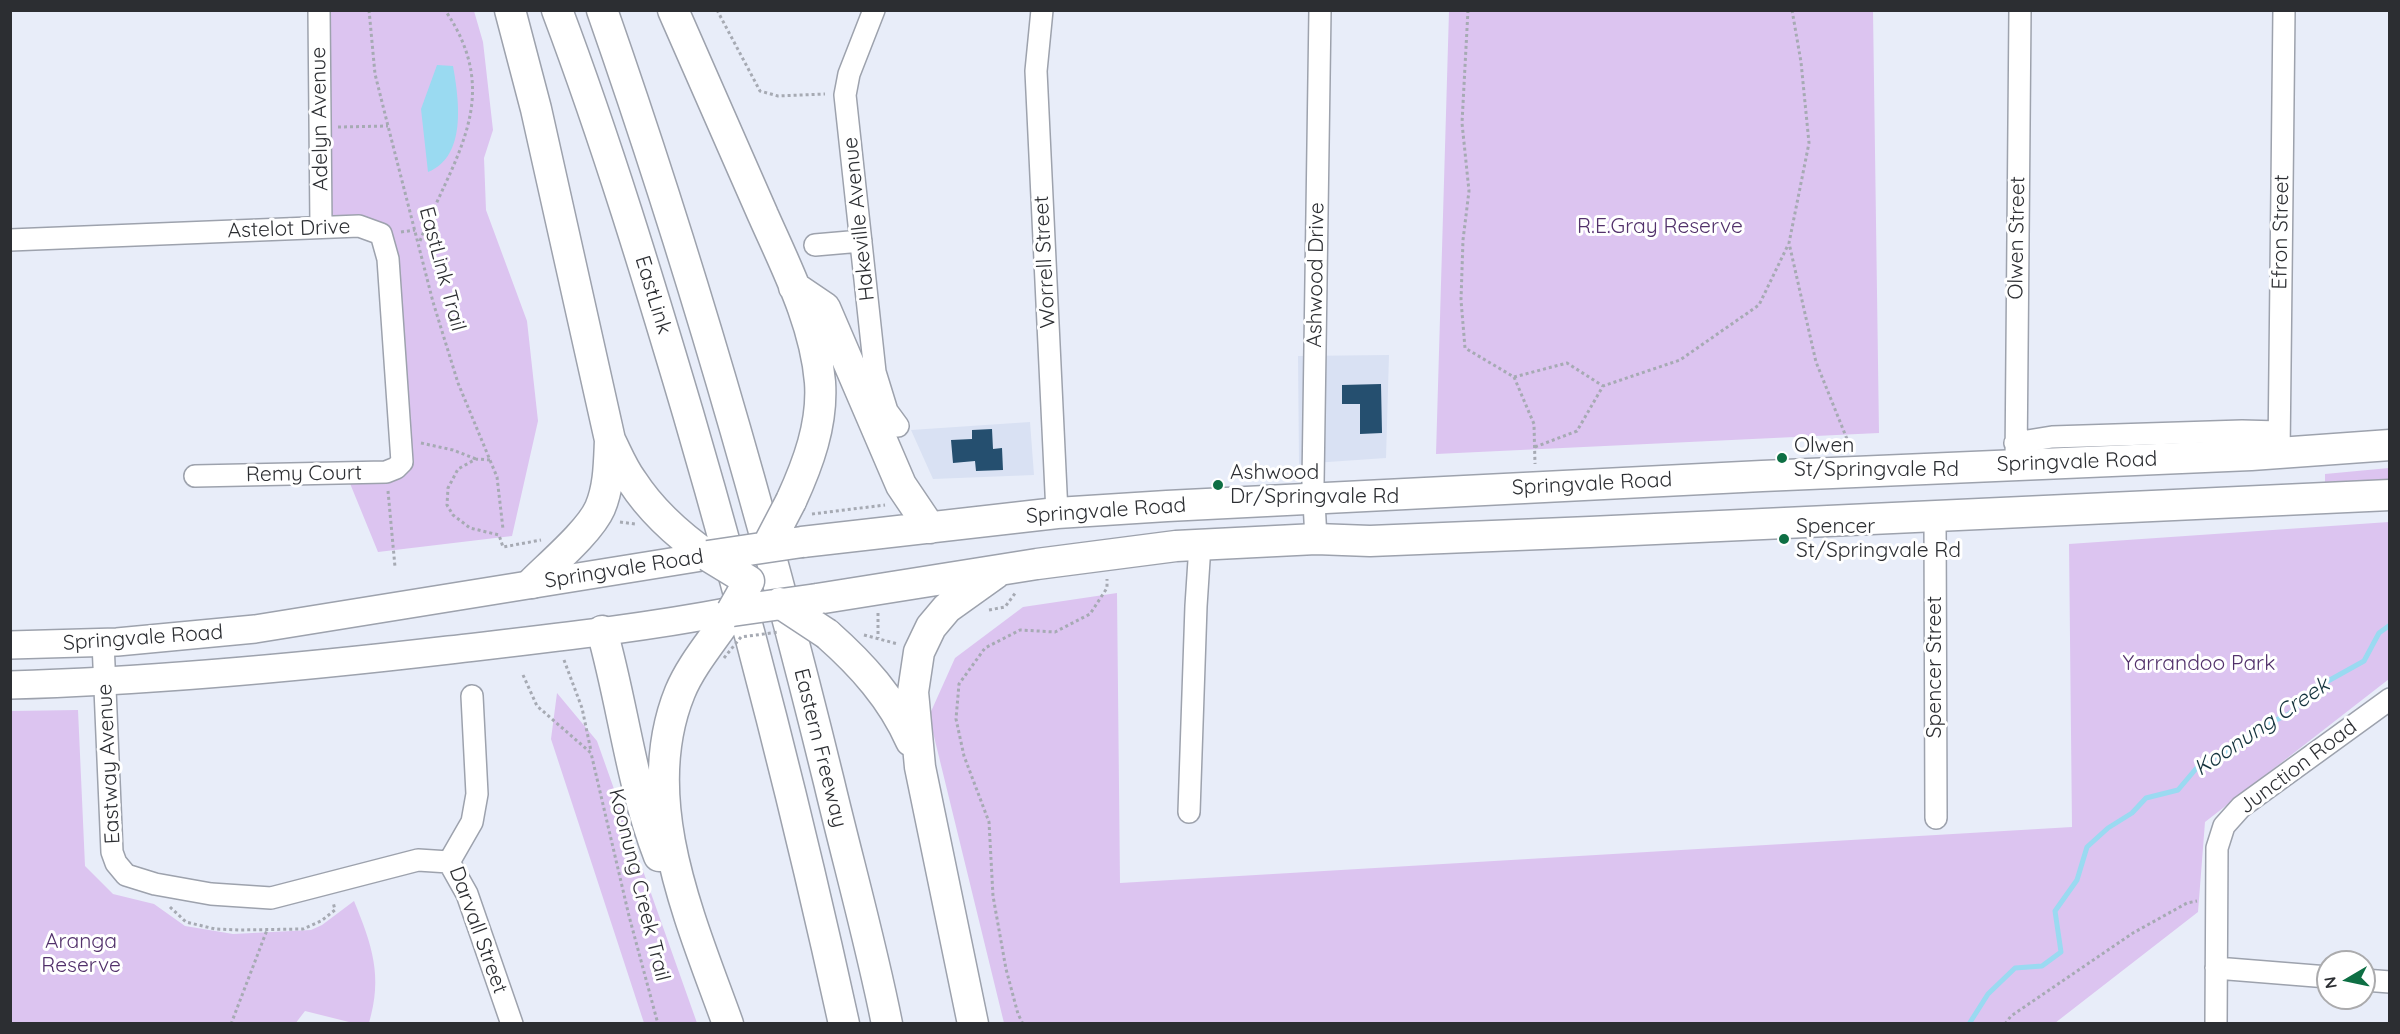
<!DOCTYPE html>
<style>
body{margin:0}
#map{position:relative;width:2400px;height:1034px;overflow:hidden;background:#e8edf9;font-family:Quicksand,sans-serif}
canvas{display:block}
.frame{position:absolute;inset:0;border:12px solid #2c2e32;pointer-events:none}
.north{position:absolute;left:2316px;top:950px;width:60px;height:60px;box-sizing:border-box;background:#fff;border:2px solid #ababad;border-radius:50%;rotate:261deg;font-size:16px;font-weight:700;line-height:24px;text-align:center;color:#2c2e32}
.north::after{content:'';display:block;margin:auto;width:21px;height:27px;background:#0e6f44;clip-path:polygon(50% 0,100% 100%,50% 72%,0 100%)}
</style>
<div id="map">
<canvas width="2400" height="1034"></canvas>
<div class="frame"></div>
<div class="north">N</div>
</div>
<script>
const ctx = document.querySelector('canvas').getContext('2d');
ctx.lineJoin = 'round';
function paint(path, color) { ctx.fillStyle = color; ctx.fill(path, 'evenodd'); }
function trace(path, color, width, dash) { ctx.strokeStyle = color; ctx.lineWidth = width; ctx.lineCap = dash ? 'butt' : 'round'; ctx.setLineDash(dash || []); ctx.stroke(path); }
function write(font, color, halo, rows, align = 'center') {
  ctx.font = font + ' Quicksand,sans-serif'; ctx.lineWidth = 6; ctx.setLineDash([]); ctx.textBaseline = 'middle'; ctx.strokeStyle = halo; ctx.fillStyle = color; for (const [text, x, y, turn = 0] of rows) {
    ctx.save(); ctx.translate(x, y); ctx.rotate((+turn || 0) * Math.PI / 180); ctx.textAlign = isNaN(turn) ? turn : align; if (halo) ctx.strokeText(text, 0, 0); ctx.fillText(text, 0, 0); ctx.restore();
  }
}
const built = new Path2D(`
 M1389 355 1386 458 1299 464 1298 356Z
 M1030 422 1034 475 933 479 911 430Z`);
const green = new Path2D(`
 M328 11H474L483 42 493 130 484 158 486 210 527 321 538 421 512 536 378 552 349 481 400 478 386 228 327 220Z
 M1449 11H1873L1879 433 1436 454Z
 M2389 468V480L2325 482V474Z
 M2389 522V679L2205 822 2198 912 2055 1023H1004L929 716 955 658 1023 607 1117 593 1120 883 2072 827 2069 544Z
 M557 693 597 741 697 1023H644L551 739Z
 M78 710 85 866 113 894 154 904 185 926 233 934 311 930 322 925 354 901C372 945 383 976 369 1023H353L305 1011 295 1024 11 1023V711Z`);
const water = new Path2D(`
 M437 65 453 66C459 100 467 156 428 172L421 109Z`);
const stream = new Path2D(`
 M1969 1024 1988 994 2015 968 2042 966 2061 952 2055 911 2077 880 2087 847 2108 828 2132 813 2146 798 2178 790 2200 764 2236 747 2263 726 2289 714 2319 686 2364 661 2379 633 2390 625`);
const building = new Path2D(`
 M1381 384 1382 433 1360 434V404H1342V385Z
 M992 429 993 449 1002 448 1003 470 976 471 975 461 953 463 951 440 972 439V430Z`);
const path = new Path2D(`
 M369 10 375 74 388 126 433 302 458 383 497 477 503 529
 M717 10 760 91 778 96 825 94
 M1468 10 1462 123 1469 191 1463 240 1461 300 1465 348 1514 377 1534 424 1535 464
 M1792 10 1801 62 1809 143 1789 243 1816 362 1851 449
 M338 127 388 126
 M401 232 415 230
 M420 241C453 157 505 98 445 10
 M1514 377 1567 363 1603 386
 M421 443 453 450 476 459
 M1535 447 1577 431 1603 386 1680 360 1759 305 1788 245
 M490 460 476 459 458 469 448 488 447 505 453 515 470 528 499 535 503 547 541 540
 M388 491 395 567
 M812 514 885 505
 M620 522 635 524
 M989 610 1005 607 1016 592
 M878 613V638
 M864 635 898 644
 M564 660 582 708 591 751
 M523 675 537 706 591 753 629 916 658 1024
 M170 907 186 922 215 929 239 930 303 929 321 921 335 910 333 902
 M231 1024 267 930
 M1023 1024 1018 1014 1006 969 993 896 989 822 964 756 956 719 959 684 985 648 1020 630 1055 632 1090 614 1107 588V579
 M2005 1024 2011 1016 2133 933 2187 903 2197 901`);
const minor = new Path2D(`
 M319 10 321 227
 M874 10 849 74 845 95 875 372 887 411 898 426
 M1042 10 1036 71 1057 513
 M10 240 359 226 381 234 388 259 402 462 396 468 386 472 195 476
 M815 245 861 241
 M2015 443 2052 437 2242 431 2279 432
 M2279 454 2284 10
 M2016 465 2020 10
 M1935 516 1936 818
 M1316 539 1313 483 1320 10
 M103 642 112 852 116 863 126 875 155 884 211 894 271 898 418 860 449 862
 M472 696 477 794 472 822 449 862 467 894 512 1024
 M1189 812 1196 606 1200 545
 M2216 968 2328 977
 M2364 980 2390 982
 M2216 1024 2217 848 2224 826 2241 807 2390 699`);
const major = new Path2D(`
 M10 645 117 642 255 629 708 556
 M10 685C157 681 303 667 449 650 543 639 638 629 732 611`);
const highway = new Path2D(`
 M510 10 536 109 610 440C617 454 623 469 632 481 652 512 678 535 708 556
 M557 10C607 143 648 278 688 413 747 615 799 818 844 1024
 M602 10C691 264 765 521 829 782 848 862 871 943 887 1024
 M673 10C703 79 733 147 763 215 787 269 815 323 820 382 823 424 808 464 791 501
 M794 287 825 308 901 485 930 528
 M802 542 1057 513 1167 506 1762 476 2251 455 2390 445
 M532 583C551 564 590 531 600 508 609 487 609 463 610 440
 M817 599 1037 564 1176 546 1316 539 1370 541 1590 532 2390 495
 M602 631C623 705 631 784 659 856
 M827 634C862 665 892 698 911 741
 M728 1024C691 921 636 800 680 692 692 663 715 638 732 611
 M973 1024 920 767 913 692 919 652 931 627 947 608 996 573`);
const pathBridge = new Path2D(`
 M724 658 741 637 779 632`);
const highwayBridge = new Path2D(`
 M767 547 791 501
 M708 556 802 542
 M708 556 749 581 732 611
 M780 603 827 634
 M732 611 817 599`);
const markers = [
 [1782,458,6,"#0e6f44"],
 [1218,485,6,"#0e6f44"],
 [1784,539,6,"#0e6f44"]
];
const streetNames = [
 ["Adelyn Avenue",320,119,-91],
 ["Hakeville Avenue",859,219,-96],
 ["Astelot Drive",289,229,-2],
 ["Efron Street",2281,232,-89],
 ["Olwen Street",2017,238,-89],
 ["Worrell Street",1045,262,-93],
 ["EastLink Trail",442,269,75],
 ["Ashwood Drive",1316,275,-89],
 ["EastLink",653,295,73],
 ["Springvale Road",2077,462,-2],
 ["Remy Court",304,474,-1],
 ["Springvale Road",1592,484,-3],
 ["Springvale Road",1106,511,-4],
 ["Springvale Road",624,569,-9],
 ["Springvale Road",143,638,-4],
 ["Spencer Street",1935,667,-90],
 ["Eastern Freeway",820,748,76],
 ["Eastway Avenue",109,764,-93],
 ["Junction Road",2298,767,-37],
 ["Koonung Creek Trail",639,885,76],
 ["Darvall Street",478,930,70]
];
const parkNames = [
 ["R.E.Gray Reserve",1660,227],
 ["Yarrandoo Park",2199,664],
 ["Aranga",81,942],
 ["Reserve",81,966]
];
const poiNames = [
 ["Olwen",1794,446],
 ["St/Springvale Rd",1794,470],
 ["Ashwood",1230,473],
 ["Dr/Springvale Rd",1230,497],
 ["Spencer",1796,527],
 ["St/Springvale Rd",1796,551]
];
const waterNames = [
 ["Koonung Creek",2262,727,-34]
];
paint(built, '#d9e1f3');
paint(green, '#dcc4f0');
paint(water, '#9adaf1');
trace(stream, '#9adaf1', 5);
paint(building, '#254f6f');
trace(minor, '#9da2ad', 24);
trace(major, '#9da2ad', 30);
trace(highway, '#9da2ad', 33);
trace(path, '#a6aab3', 3, [3, 3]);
trace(minor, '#fff', 21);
trace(major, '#fff', 27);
trace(highway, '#fff', 30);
trace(highwayBridge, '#9da2ad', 33, []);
trace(pathBridge, '#a6aab3', 3, [3, 3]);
trace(highwayBridge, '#fff', 30);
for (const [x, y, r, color] of markers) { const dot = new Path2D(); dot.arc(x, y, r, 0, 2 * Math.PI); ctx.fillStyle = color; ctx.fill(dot); trace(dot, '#fff', 2); }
write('21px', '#2c2e32', '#fff', streetNames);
write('21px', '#52316b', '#fff', parkNames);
write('21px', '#2c2e32', '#fff', poiNames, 'left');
write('italic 22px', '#14333d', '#fff', waterNames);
</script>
